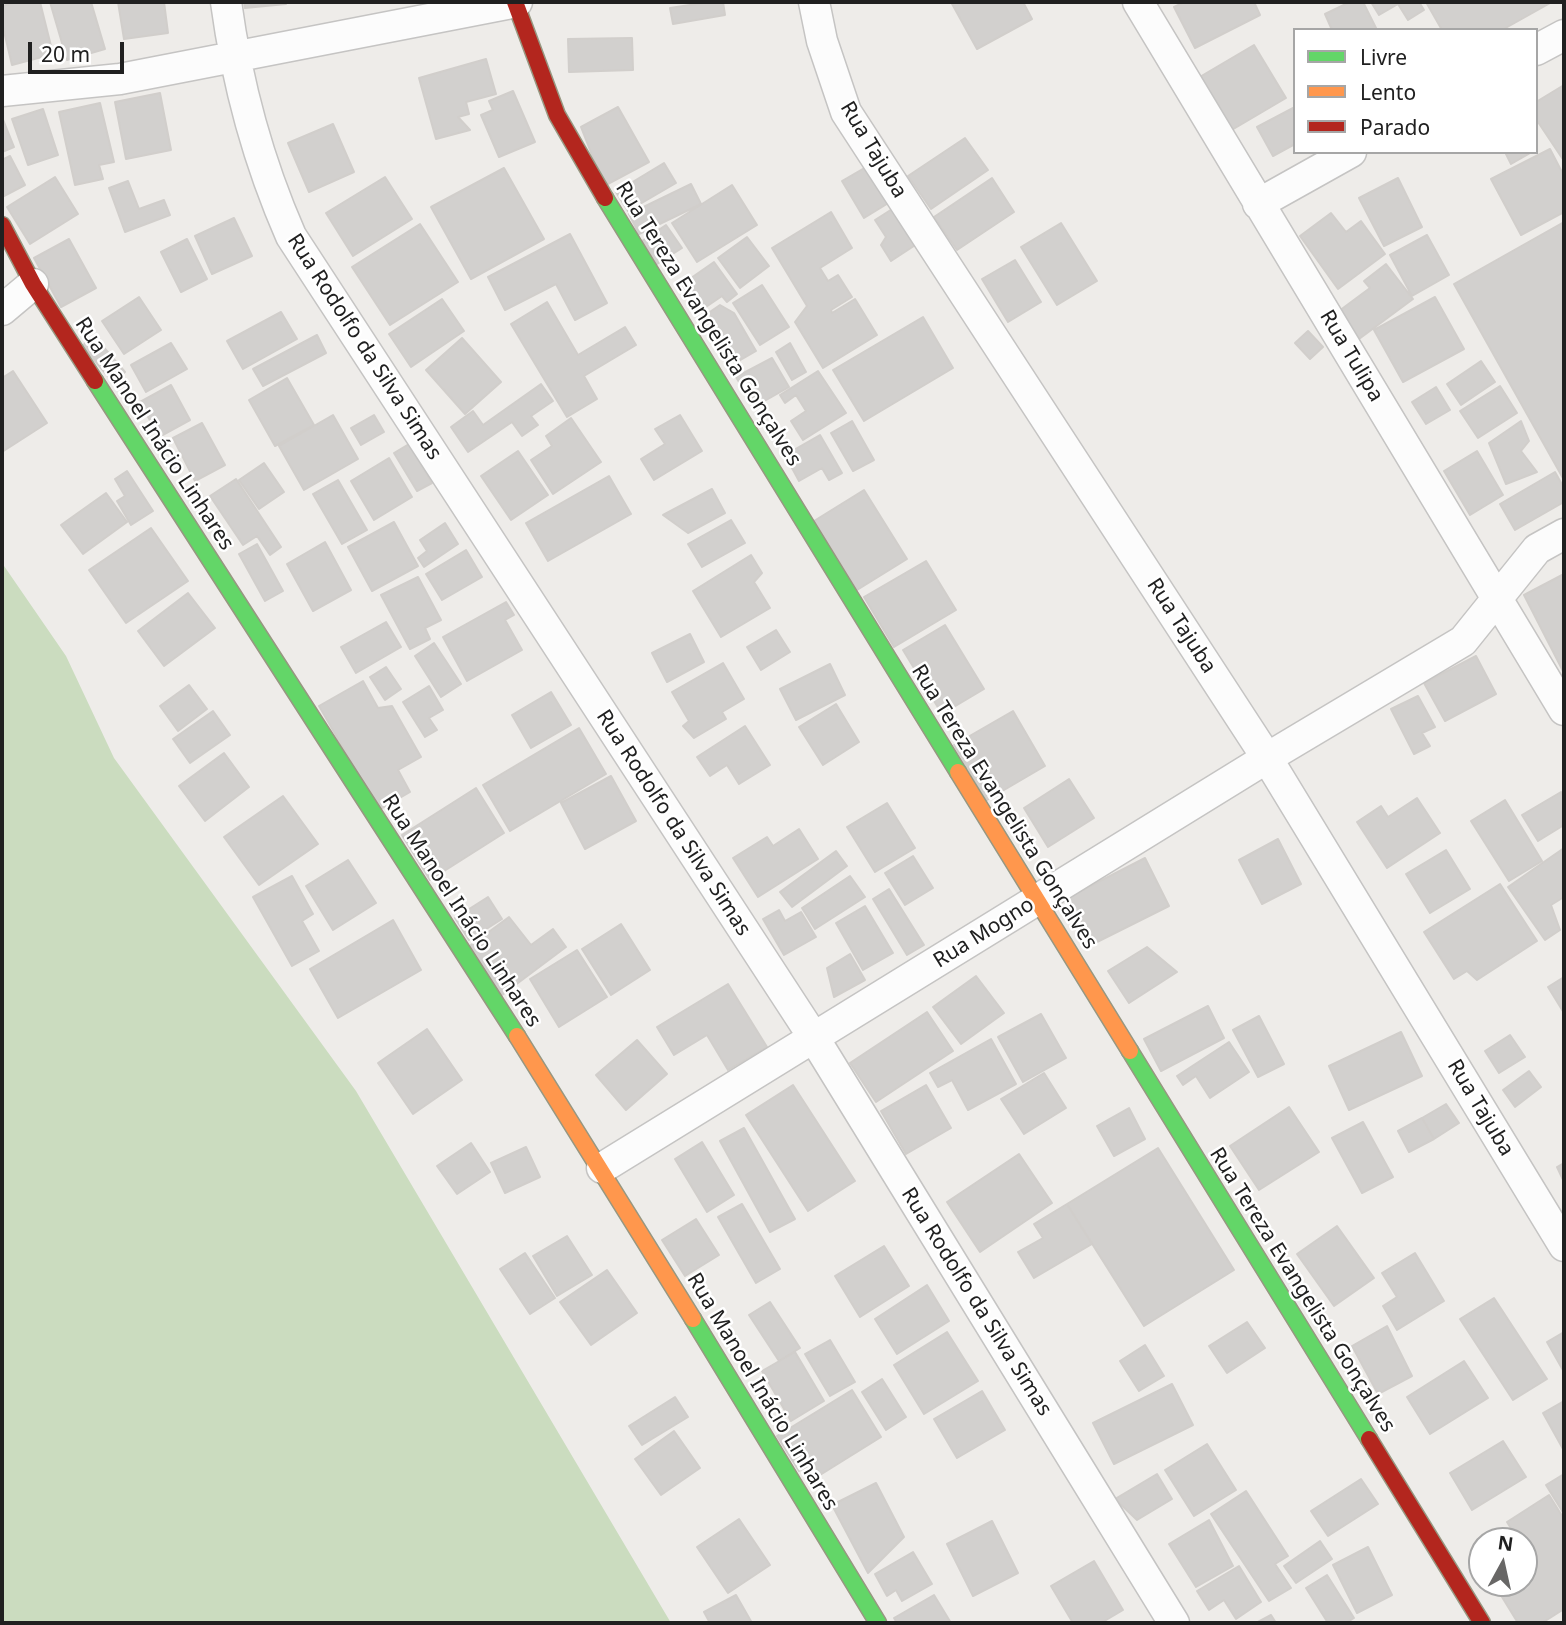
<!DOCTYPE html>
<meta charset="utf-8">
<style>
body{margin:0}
#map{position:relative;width:1566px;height:1625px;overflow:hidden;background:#eeece9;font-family:"Noto Sans",sans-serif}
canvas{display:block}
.frame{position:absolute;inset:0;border:4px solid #202020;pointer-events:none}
.legend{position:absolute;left:1293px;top:28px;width:245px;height:126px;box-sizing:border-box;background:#fff;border:2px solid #a6a6a6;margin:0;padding:9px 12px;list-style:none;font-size:21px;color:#202020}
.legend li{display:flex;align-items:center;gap:14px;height:35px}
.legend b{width:35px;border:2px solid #a6a6a6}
.north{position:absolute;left:1468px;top:1527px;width:70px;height:70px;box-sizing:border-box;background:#fff;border:2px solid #a6a6a6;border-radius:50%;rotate:8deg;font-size:19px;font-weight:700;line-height:28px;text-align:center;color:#202020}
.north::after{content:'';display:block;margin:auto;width:24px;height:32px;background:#686766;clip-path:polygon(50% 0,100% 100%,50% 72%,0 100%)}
.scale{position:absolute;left:28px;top:42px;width:96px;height:32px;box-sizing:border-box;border:4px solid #202020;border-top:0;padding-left:9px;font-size:21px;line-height:24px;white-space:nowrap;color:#202020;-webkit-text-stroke:5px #fff;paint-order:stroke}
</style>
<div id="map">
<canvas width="1566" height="1625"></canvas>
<div class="frame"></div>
<ul class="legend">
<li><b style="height:9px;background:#63d668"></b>Livre</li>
<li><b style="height:9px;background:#ff974d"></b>Lento</li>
<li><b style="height:9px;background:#b3261e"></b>Parado</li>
</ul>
<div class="north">N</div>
<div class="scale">20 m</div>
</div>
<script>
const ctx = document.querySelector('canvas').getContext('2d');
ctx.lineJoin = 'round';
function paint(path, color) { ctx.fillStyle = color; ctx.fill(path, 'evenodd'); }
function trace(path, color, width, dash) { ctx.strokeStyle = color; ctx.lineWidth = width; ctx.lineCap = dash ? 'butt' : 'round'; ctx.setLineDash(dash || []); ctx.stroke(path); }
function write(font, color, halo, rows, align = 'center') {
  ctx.font = font + ' "Noto Sans",sans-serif'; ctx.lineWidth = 5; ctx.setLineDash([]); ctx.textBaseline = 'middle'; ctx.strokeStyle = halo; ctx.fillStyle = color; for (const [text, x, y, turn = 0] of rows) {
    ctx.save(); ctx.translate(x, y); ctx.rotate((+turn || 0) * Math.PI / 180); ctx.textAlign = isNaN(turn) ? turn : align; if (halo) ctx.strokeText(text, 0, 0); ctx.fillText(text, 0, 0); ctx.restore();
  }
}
const forest = new Path2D(`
 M2 563 66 656 114 758 356 1091 671 1623H2Z`);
const building = new Path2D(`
 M18 2H40L53 54 12 65 2 23V6Z
 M50 2H91L105 49 67 60Z
 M118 2H164L168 33 124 39Z
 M244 2H286V4L245 8Z
 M710 2H723L725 15 673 24 670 8Z
 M951 2H1023L1032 19 977 49Z
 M1185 2H1254L1260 15 1195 48 1174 7Z
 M1350 2H1363L1377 30H1332L1325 14Z
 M1371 2H1419L1424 10 1408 20 1398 4 1379 15Z
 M1426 2H1552L1502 30H1442Z
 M632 38 633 70 569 72 568 39Z
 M1254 45 1286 98 1230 131 1198 78Z
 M486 59 496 94 466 102 469 114 458 117 470 130 436 139 419 78Z
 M1564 85V161L1536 119V102Z
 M513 91 535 142 499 157 481 115 493 110 489 101Z
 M160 93 171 150 126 159 115 102Z
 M100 103 114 162 99 165 103 179 75 185 59 112Z
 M618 107 649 162 604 186 581 127Z
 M1295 107V144L1273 156 1257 127Z
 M43 109 58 155 28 165 12 119Z
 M2 117 14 147 2 152Z
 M333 124 354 172 309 192 288 143Z
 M965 138 988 170 931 209 908 176Z
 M1550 149 1564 176V212L1521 235 1491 179Z
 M1505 152H1532L1511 164Z
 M10 156 25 185 4 196 2 160Z
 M664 163 676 183 628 211 616 192Z
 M873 163 895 199 864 218 842 181Z
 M504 168 544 239 471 279 431 207Z
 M55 177 78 214 30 244 7 207Z
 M385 177 412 219 353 256 326 213Z
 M992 178 1014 212 957 250 934 217Z
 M1398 178 1422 227 1384 246 1359 198Z
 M128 181 139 209 164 200 170 215 125 232 109 188Z
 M691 184 701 204 639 234 629 214Z
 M732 185 757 225 697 262 672 223Z
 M900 204 923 240 891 261 881 245 886 237 875 220Z
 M831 212 852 248 820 268 828 281 838 275 852 297 831 310 832 313 855 299 877 335 823 368 795 322 807 306 772 248Z
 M1331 213 1346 232 1361 221 1385 254 1338 289 1300 236Z
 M234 218 252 256 212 274 195 236Z
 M1564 222V480L1454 284Z
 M1061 223 1097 281 1057 305 1021 247Z
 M420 224 458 282 390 325 352 267Z
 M666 225 682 248 657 264 642 241Z
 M570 234 607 303 575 320 556 284 505 310 488 277Z
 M1427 235 1449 275 1412 296 1390 255Z
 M747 237 769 266 740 288 718 258Z
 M69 239 96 288 61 307 34 258Z
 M187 239 207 279 181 292 161 252Z
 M1015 260 1041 302 1008 322 982 279Z
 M714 262 737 294 727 302 722 296 700 311 681 285Z
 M1386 264 1413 299 1359 339 1339 311 1370 288 1364 281Z
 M762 285 789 327 760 345 733 303Z
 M139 297 161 330 124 354 102 321Z
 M1435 297 1464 349 1403 382 1374 330Z
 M442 299 464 331 411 367 389 334Z
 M547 302 578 355 625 327 636 345 584 376 597 399 567 417 511 324Z
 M720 305 734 313 756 351 737 362 716 325 701 318Z
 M281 312 297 339 243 369 227 341Z
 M923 317 953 368 864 421 833 370Z
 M1308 331 1323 347 1310 359 1295 343Z
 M317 335 326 353 263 386 253 369Z
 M94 336 125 372 113 382 82 346Z
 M462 338 501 382 465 414 426 370Z
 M171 343 187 369 146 392 131 365Z
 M790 343 806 372 792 380 776 352Z
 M772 358 789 387 754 407 736 377Z
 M1481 361 1495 382 1461 405 1447 384Z
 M13 371 47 423 2 452V378Z
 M818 371 846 413 803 440 791 421 806 411 796 395 785 403 780 395Z
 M287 378 314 425 275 446 249 400Z
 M541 384 553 401 531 416 538 425 522 436 512 422 468 452 451 427 473 411 483 425Z
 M171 385 190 420 159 437 140 402Z
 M1500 386 1517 413 1478 438 1460 411Z
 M1436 387 1450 410 1426 424 1412 402Z
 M333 415 358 459 304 490 279 446Z
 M374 415 384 432 361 445 351 428Z
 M680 415 702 451 654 480 641 459 665 444 655 429Z
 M571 418 601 462 553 494 531 460 552 446 546 436Z
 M852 421 874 460 853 471 831 433Z
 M1521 421 1529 441 1521 451 1537 472 1506 484 1489 443Z
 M202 423 225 465 195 481 173 438Z
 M820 435 842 473 829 480 822 468 799 481 785 455Z
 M409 444 432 483 417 491 394 453Z
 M518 451 548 495 511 520 481 476Z
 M1477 451 1503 495 1470 515 1444 471Z
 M389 458 412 497 374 520 351 481Z
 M264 463 284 492 259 509 239 480Z
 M127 471 153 511 131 525 117 501 125 496 115 479Z
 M1555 472 1564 488V502L1515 530 1500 504Z
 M609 476 631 514 548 561 526 523Z
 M236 479 281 547 270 555 257 536 243 545 210 496Z
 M338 480 367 530 342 544 313 494Z
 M712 489 725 513 688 533 663 515Z
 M864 490 907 559 857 590 814 521Z
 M106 493 127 522 83 554 61 525Z
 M731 520 745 543 702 567 688 544Z
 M394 522 418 566 372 591 348 547Z
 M445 523 458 544 424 567 418 558 427 551 420 540Z
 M151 528 188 581 126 623 89 570Z
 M325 542 351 590 313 611 287 564Z
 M257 544 283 591 265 601 239 554Z
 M466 550 482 577 442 600 426 574Z
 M751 555 762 573 754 582 770 608 721 637 693 591Z
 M926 561 956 610 894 647 864 597Z
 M1564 574V673L1524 595Z
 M418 577 441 620 425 628 430 639 410 649 381 595Z
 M188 593 215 628 164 666 138 631Z
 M506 602 514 615 505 620 522 650 467 681 443 637Z
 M386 622 401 647 356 673 341 647Z
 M945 625 984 689 942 714 903 650Z
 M776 630 790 652 761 670 747 647Z
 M690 634 704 662 667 682 652 653Z
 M434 643 461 684 441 697 415 656Z
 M1476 656 1496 694 1445 721 1424 683Z
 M723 663 744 699 722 712 726 719 694 738 683 726 689 721 672 692Z
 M830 664 845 695 796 720 780 689Z
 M386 667 401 689 385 700 370 677Z
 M363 681 378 708 392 706 421 757 398 770 410 792 379 810 319 706Z
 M189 685 207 709 178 731 160 706Z
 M429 686 443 710 429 718 437 730 425 737 403 702Z
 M551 692 571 725 531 748 512 715Z
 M1418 696 1435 727 1422 733 1430 746 1414 754 1391 709Z
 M836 704 859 742 823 765 799 727Z
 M213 711 230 735 190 763 173 739Z
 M1013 711 1045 766 987 800 954 745Z
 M745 726 770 765 739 784 727 765 710 776 697 757Z
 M579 728 606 774 510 831 483 785Z
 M224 753 249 787 205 821 179 786Z
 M611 776 636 821 585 849 561 803Z
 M1069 779 1094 818 1048 847 1024 808Z
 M476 788 504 833 430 880 402 835Z
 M1561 792 1564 797V825L1538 841 1522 815Z
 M283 796 318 844 259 885 224 837Z
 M1417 798 1440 833 1387 868 1357 822 1381 806 1388 817Z
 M1505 800 1542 861 1509 881 1471 821Z
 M887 803 915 848 875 872 847 827Z
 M799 829 818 859 758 897 733 858 767 837 773 846Z
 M1278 839 1301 884 1262 904 1239 860Z
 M1564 848V897L1551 905 1560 930 1545 940 1508 887Z
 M1446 850 1470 889 1430 913 1406 874Z
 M836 851 847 866 792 907 780 892Z
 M913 856 933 888 905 905 885 873Z
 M1145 858 1169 906 1091 945 1067 898Z
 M348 860 376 903 333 930 306 886Z
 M292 876 313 914 302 921 319 951 292 966 253 897Z
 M850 876 865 897 815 929 802 908Z
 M1500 884 1537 941 1477 980 1467 971 1454 979 1424 932Z
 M889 889 924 945 907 955 873 899Z
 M488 897 502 919 469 940 455 918Z
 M865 906 893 953 863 970 836 923Z
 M779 910 785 921 801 912 816 937 784 955 763 919Z
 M509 917 531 945 553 929 566 947 502 995 467 948Z
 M393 920 421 970 338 1018 310 969Z
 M621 924 650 970 611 995 582 949Z
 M1147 947 1177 972 1129 1003 1108 971Z
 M577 950 607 997 559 1027 530 979Z
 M850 954 865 980 834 997 827 968Z
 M976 976 1004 1013 961 1044 933 1007Z
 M1564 977V1013L1548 987Z
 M728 984 767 1047 728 1070 707 1035 674 1055 657 1027Z
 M1208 1006 1224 1038 1161 1071 1144 1039Z
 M927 1012 953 1051 876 1102 850 1063Z
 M1041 1014 1066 1058 1023 1082 998 1037Z
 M1259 1016 1284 1064 1258 1077 1233 1030Z
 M427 1029 462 1080 413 1114 378 1063Z
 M1401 1032 1422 1076 1349 1110 1329 1066Z
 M1510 1035 1525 1057 1499 1073 1485 1051Z
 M991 1039 1016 1084 968 1110 952 1080 938 1087 930 1073Z
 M637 1040 667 1074 626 1110 596 1075Z
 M1229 1042 1249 1072 1210 1098 1196 1076 1183 1085 1177 1076Z
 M1529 1071 1541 1087 1515 1107 1503 1090Z
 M1044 1073 1066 1108 1024 1134 1001 1099Z
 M793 1085 855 1181 808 1211 746 1115Z
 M926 1085 951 1128 906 1154 881 1111Z
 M1446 1104 1459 1123 1434 1139 1422 1118Z
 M1289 1107 1319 1152 1259 1190 1230 1146Z
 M1129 1108 1145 1139 1114 1156 1097 1126Z
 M1422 1118 1434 1139 1409 1152 1398 1131Z
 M1363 1122 1393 1177 1362 1193 1332 1138Z
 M744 1128 795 1219 770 1232 720 1141Z
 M702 1142 734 1195 707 1212 675 1159Z
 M471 1143 490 1172 457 1194 437 1166Z
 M526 1147 540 1177 505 1193 491 1163Z
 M1158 1148 1234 1270 1144 1326 1067 1204Z
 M1019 1154 1052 1203 980 1252 947 1202Z
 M1564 1163V1182L1557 1167Z
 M742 1204 780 1269 756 1283 718 1217Z
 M1067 1204 1092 1244 1034 1278 1018 1252 1043 1238 1034 1224Z
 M696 1219 719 1255 685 1276 662 1240Z
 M1337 1226 1374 1278 1334 1306 1297 1254Z
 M567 1236 592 1275 557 1296 533 1256Z
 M884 1246 909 1286 860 1317 835 1276Z
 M525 1253 555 1298 530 1314 500 1269Z
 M1415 1253 1444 1301 1397 1330 1383 1306 1397 1297 1382 1273Z
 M607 1270 637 1313 591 1345 560 1302Z
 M927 1285 949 1321 897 1354 875 1319Z
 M1494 1298 1547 1379 1513 1400 1460 1319Z
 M770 1302 800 1348 779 1361 749 1315Z
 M1247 1322 1265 1348 1227 1373 1209 1346Z
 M1387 1326 1412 1376 1378 1394 1352 1346Z
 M947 1332 978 1381 924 1414 894 1365Z
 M1564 1332V1372L1547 1342Z
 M830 1340 855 1382 830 1396 805 1354Z
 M1145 1345 1164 1376 1139 1391 1120 1361Z
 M795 1352 824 1401 791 1421 762 1371Z
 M1464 1361 1488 1398 1430 1434 1407 1397Z
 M882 1379 906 1417 886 1430 862 1392Z
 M1172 1384 1193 1425 1114 1464 1093 1423Z
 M852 1390 881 1437 820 1475 813 1463 799 1471 777 1436Z
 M982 1391 1005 1430 957 1458 934 1419Z
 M675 1397 688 1417 642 1445 629 1426Z
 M1564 1401V1449H1563L1543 1413Z
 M674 1431 700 1468 661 1495 635 1459Z
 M1503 1441 1526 1477 1472 1510 1450 1473Z
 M1207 1444 1236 1490 1194 1516 1165 1470Z
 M1157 1474 1172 1499 1137 1520 1115 1499Z
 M1564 1474V1514L1546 1485Z
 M1361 1479 1378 1504 1328 1536 1311 1511Z
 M876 1483 904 1537 868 1573 832 1505Z
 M1246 1491 1288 1556 1275 1564 1291 1588 1269 1601 1211 1514Z
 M1549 1495 1564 1519V1609L1542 1623H1518L1494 1584 1524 1583V1565L1532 1560 1524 1548V1541H1519L1507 1522Z
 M739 1519 770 1565 728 1593 697 1547Z
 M1209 1520 1233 1566 1196 1587 1169 1544Z
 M992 1521 1018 1573 973 1596 947 1544Z
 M1320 1541 1332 1559 1296 1583 1284 1566Z
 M1368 1547 1392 1595 1357 1613 1333 1565Z
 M913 1552 932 1584 902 1601 896 1590 887 1596 875 1574Z
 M1094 1561 1123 1610 1101 1623H1073L1051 1586Z
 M1239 1566 1261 1602 1236 1619 1224 1600 1209 1610 1197 1591Z
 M1327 1575 1354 1618 1346 1623H1328L1306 1588Z
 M736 1595 752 1623H710L704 1612Z
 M934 1595 951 1623H897L894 1618Z
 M1271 1615 1276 1623H1256Z`);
const street = new Path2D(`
 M226 2C237 83 258 161 291 236L814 1038 1174 1623
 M814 2 822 41 846 112 1267 758 1564 1246
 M1138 2 1564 710
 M1536 50 1564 35
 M2 91 120 79 517 2
 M1258 204 1351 152
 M2 310 33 284
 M602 1168 1267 758 1463 641 1537 549 1564 534`);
const fast = new Path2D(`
 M605 198 958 772
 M95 381 517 1036
 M1130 1051 1369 1439
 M693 1319 878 1623`);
const slow = new Path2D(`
 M958 772 1130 1051
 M517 1036 693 1319`);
const jam = new Path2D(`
 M515 2 557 115 605 198
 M2 225 33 284 95 381
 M1369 1439 1482 1623`);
const streetNames = [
 ["Rua Tajuba",873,150,59],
 ["Rua Tereza Evangelista Gonçalves",708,324,58],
 ["Rua Rodolfo da Silva Simas",364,347,57],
 ["Rua Tulipa",1351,356,59],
 ["Rua Manoel Inácio Linhares",154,434,57],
 ["Rua Tajuba",1181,626,57],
 ["Rua Tereza Evangelista Gonçalves",1004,807,58],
 ["Rua Rodolfo da Silva Simas",673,823,57],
 ["Rua Manoel Inácio Linhares",461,911,57],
 ["Rua Mogno",984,933,-32],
 ["Rua Tajuba",1480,1108,59],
 ["Rua Tereza Evangelista Gonçalves",1302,1290,58],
 ["Rua Rodolfo da Silva Simas",976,1302,58],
 ["Rua Manoel Inácio Linhares",762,1392,59]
];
paint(forest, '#cbdcbf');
paint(building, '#d2d0ce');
trace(building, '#d1cecb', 2);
trace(street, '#c5c4c3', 33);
trace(fast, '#979781', 19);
trace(slow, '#979781', 19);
trace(jam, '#979781', 19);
trace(street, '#fcfcfc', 30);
trace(fast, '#63d668', 16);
trace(slow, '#ff974d', 16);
trace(jam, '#b3261e', 16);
write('21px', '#202020', '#fff', streetNames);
</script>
